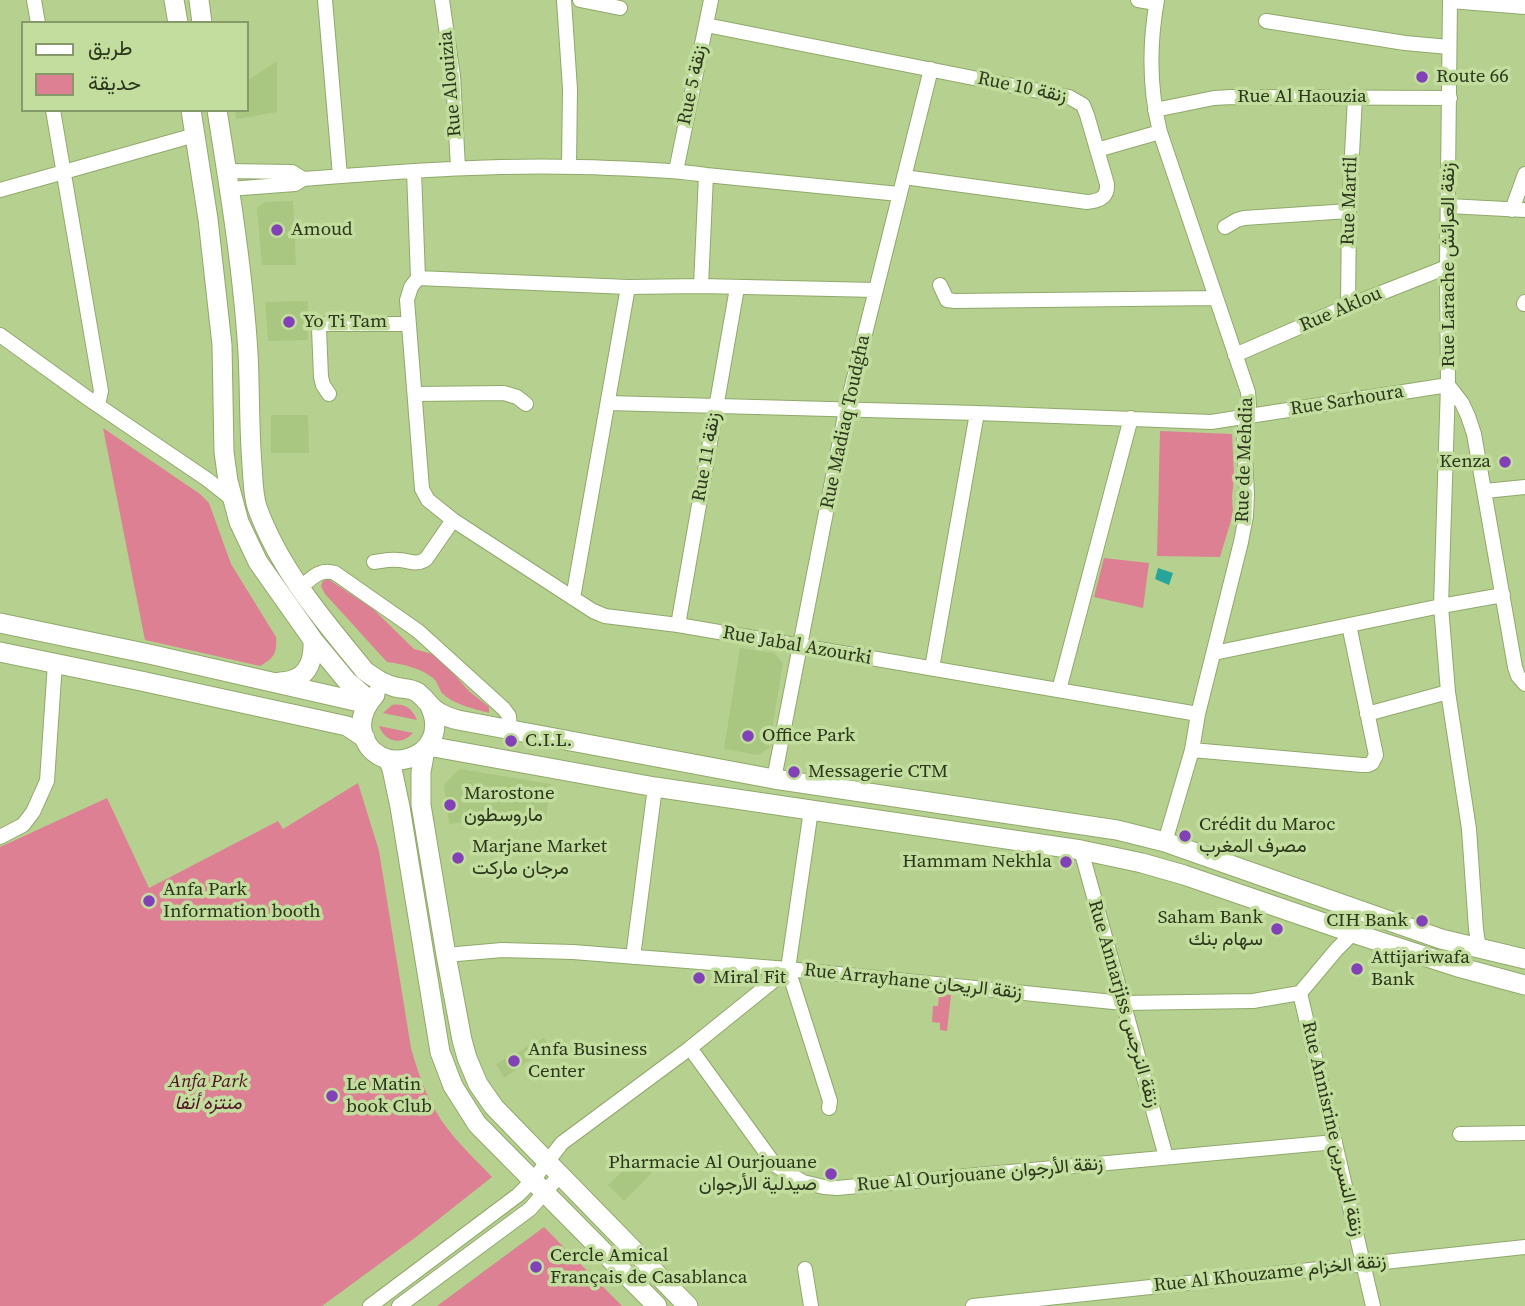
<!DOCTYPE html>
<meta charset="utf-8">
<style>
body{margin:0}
#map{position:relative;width:1525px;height:1306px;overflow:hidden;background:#b6d090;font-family:"Source Serif 4",Vazirmatn,serif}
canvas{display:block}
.legend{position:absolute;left:21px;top:21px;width:228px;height:91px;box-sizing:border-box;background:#c2dd9d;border:2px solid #869a69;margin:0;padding:9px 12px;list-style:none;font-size:21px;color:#2c361c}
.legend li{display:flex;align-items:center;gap:14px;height:35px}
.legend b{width:35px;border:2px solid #869a69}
</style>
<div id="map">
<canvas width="1525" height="1306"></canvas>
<ul class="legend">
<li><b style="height:9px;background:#fff"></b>طريق</li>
<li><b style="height:19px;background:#dd8094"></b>حديقة</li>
</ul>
</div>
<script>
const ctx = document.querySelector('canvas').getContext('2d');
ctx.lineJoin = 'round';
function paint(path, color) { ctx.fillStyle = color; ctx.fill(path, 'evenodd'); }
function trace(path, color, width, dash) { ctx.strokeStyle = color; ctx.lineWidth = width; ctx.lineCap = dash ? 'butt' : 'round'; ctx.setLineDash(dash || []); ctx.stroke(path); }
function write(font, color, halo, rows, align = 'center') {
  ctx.font = font + ' "Source Serif 4",Vazirmatn,serif'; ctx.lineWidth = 7; ctx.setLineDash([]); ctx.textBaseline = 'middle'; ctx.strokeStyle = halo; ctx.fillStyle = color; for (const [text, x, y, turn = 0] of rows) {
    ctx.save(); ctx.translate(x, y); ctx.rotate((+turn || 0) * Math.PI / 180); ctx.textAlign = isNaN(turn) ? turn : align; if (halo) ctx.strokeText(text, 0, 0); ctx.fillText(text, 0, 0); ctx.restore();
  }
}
const built = new Path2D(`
 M277 61V112L236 119 235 110H247V81Z
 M293 201 296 265H262L257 208 265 202Z
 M308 301V340L268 341 265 302Z
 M271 415H308L309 453H271Z
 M740 648 774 653 783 663 769 748 758 755 724 749Z
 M459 769 551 784 545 823 505 817 449 824 444 785Z
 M544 1038 550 1046 504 1078 496 1064Z
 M638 1156 652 1173 624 1201 608 1185Z`);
const green = new Path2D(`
 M103 428 200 494 209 503 231 564 276 637C277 654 274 658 260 666L145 640Z
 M1160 431 1232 434 1234 477 1232 497 1233 514 1220 557 1157 556Z
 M1104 558 1149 563 1143 608 1094 597Z
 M328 579 373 609 414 649 432 654 447 667 470 692 489 707V713C475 709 454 705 442 693 439 689 438 683 434 679 422 668 402 664 387 662L325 594 321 586 323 581Z
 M392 705C404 703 412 708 417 720L383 713Z
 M379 726 413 733C401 746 385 742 379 726Z
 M358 783 379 851 411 1048C417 1069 424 1091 435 1110 449 1135 472 1156 492 1177L416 1237 322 1306H0V847L107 798 149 888 278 821 283 829Z
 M939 994 951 995 947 1031 940 1030V1023L932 1022 933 1006H938Z
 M544 1227 622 1306H437Z`);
const water = new Path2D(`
 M1158 568 1173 573 1169 585 1155 579Z`);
const street = new Path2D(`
 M34 0 38 23
 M325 0 340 176
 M442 0 453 76 458 168
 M564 0 570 89 569 166
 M580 0 620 8
 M1138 0 1156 3
 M1157 0C1149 45 1149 88 1160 132L1248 392 1249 405 1246 418 1244 442 1247 494 1246 516 1241 542 1198 714 1192 750 1165 842
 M1450 0 1447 267 1448 385 1462 403 1468 416 1474 434 1515 667 1518 676 1525 684
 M1450 1 1525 7
 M1266 21 1405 43 1449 47
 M706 25 1069 97 1083 105 1087 115 1107 184C1108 198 1099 201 1087 202L904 177
 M53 110 101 391 98 405
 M1155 110 1214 98 1231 97 1450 98
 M1097 150 1160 132
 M227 171 292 172 303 179
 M414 171 418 278 411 287 407 300 422 489 428 500 453 520 593 611 605 616 678 625 1198 714
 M676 171 711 0
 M229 189 295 184 303 179C405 171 507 163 609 168 642 169 674 170 706 175L899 194
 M0 190 195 135
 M1448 206 1525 210
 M1512 210 1525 174
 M1225 227 1237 220 1244 218 1349 211
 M418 278 628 287 701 286 875 290
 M940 285 947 300 955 301 1215 298
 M701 286 706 175
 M1524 304 1525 302
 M1348 306 1349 211 1355 97
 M0 335 93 402 208 480 232 499
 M1235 355 1348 306 1447 267
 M329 394 323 385 321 377 319 328 322 324H408
 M415 394 504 393 517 397 526 404
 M608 403 977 413 1211 422 1448 385 1441 606 1448 692 1469 829 1476 929 1479 949
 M1485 491 1525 487
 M374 562C382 561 390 559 398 560 409 560 416 566 426 559L453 520
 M301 587C312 578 320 568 335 573L418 631 504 709 509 716 510 731
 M573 598 628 287
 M678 625 737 288
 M1214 653 1441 606 1503 595
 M932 668 977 413
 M1059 690 1131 418
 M1367 714 1448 692
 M1192 750 1362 765H1368L1372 763 1376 755 1349 625
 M774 779 846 410 931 69
 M811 810 788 969 830 1101 829 1108
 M0 837 23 825 33 812 47 781 55 663
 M1081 850 1166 1157
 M446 955 502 950 573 952 788 969 1123 1003 1253 1001 1300 993 1337 949 1353 933
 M633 957 655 787
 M1300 993 1373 1306
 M690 1048 775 1165 803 1182 824 1187 837 1188 1335 1142
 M1460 1134 1525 1133
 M805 1269 811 1306
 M370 1306 518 1195 533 1180 562 1143 690 1048 788 969
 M399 1306 530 1209 560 1175
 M973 1306 1525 1247`);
const secondary = new Path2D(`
 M174 0 178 23
 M199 0 202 23
 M191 110 208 219 222 345 224 452 228 481 239 522 258 562 313 640 347 681 370 701
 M217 110C230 191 243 272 248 353 250 390 249 428 252 465 253 479 253 494 257 507 279 569 324 621 365 671 374 678 384 684 395 687 403 689 410 688 417 692 422 696 425 699 429 704 436 713 446 717 458 720L774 779 1117 830 1165 842 1441 939 1525 959
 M0 623 149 654 368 704
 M0 652 141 681 347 726 365 738
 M280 682C306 681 314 664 313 640
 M375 695C366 705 360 717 362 730 372 783 455 760 430 706
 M428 746 655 787 1081 850 1142 863 1184 875 1353 933 1458 967 1525 985
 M425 750 421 772V805L446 955 462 1040 467 1058 478 1084 494 1107 529 1143 688 1306
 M388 759 392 769 400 807 440 1052 453 1086 477 1124 657 1306`);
const markers = [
 [1422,77,7,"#8241b6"],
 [277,230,7,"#8241b6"],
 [289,322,7,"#8241b6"],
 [1505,462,7,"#8241b6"],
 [748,736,7,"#8241b6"],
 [511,741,7,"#8241b6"],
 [794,772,7,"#8241b6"],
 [450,805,7,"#8241b6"],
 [1185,836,7,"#8241b6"],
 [458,858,7,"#8241b6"],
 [1066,862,7,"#8241b6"],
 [149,901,7,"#8241b6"],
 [1422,921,7,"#8241b6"],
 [1277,929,7,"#8241b6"],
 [1357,969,7,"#8241b6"],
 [699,978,7,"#8241b6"],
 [514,1061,7,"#8241b6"],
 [332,1096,7,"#8241b6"],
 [831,1174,7,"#8241b6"],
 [536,1267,7,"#8241b6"]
];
const poiNames = [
 ["Route 66",1436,77],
 ["Amoud",291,230],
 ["Yo Ti Tam",303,322],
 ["Kenza",1491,462,"right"],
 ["Office Park",762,736],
 ["C.I.L.",525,741],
 ["Messagerie CTM",808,772],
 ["Marostone",464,794],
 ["ماروسطون",464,816],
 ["Crédit du Maroc",1199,825],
 ["مصرف المغرب",1199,847],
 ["Marjane Market",472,847],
 ["مرجان ماركت",472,869],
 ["Hammam Nekhla",1052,862,"right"],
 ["Anfa Park",163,890],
 ["Information booth",163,912],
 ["Saham Bank",1263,918,"right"],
 ["سهام بنك",1263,940,"right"],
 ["CIH Bank",1408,921,"right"],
 ["Attijariwafa",1371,958],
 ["Bank",1371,980],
 ["Miral Fit",713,978],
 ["Anfa Business",528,1050],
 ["Center",528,1072],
 ["Le Matin",346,1085],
 ["book Club",346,1107],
 ["Pharmacie Al Ourjouane",817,1163,"right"],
 ["صيدلية الأرجوان",817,1185,"right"],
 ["Cercle Amical",550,1256],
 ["Français de Casablanca",550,1278]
];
const streetNames = [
 ["Rue Alouizia",451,84,-95],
 ["Rue 5 زنقة",693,85,-78],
 ["Rue 10 زنقة",1022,88,12],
 ["Rue Al Haouzia",1302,97],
 ["Rue Martil",1350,201,-88],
 ["Rue Larache زنقة العرائش",1449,265,-90],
 ["Rue Aklou",1341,310,-23],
 ["Rue Sarhoura",1347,401,-9],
 ["Rue Madiaq Toudgha",846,422,-78],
 ["Rue 11 زنقة",707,457,-80],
 ["Rue de Mehdia",1245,460,-88],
 ["Rue Jabal Azourki",797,646,10],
 ["Rue Arrayhane زنقة الريحان",913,982,6],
 ["Rue Annarjiss زنقة النرجس",1123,1004,74],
 ["Rue Annisrine زنقة النسرين",1332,1129,77],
 ["Rue Al Ourjouane زنقة الأرجوان",980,1175,-5],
 ["Rue Al Khouzame زنقة الخزام",1270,1274,-6]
];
const parkNames = [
 ["Anfa Park",208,1082],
 ["منتزه أنفا",208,1104]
];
paint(built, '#aac781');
paint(green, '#dd8094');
paint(water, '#27a59a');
trace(street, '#90a96b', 16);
trace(secondary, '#90a96b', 21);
trace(street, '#fff', 14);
trace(secondary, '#fff', 19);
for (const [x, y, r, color] of markers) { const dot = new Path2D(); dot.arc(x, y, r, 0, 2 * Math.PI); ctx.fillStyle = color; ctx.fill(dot); trace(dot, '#c2dd9d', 2.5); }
write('19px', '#2c361c', '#c2dd9d', poiNames, 'left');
write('19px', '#2c361c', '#c2dd9d', streetNames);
write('italic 19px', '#521025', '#c2dd9d', parkNames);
</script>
